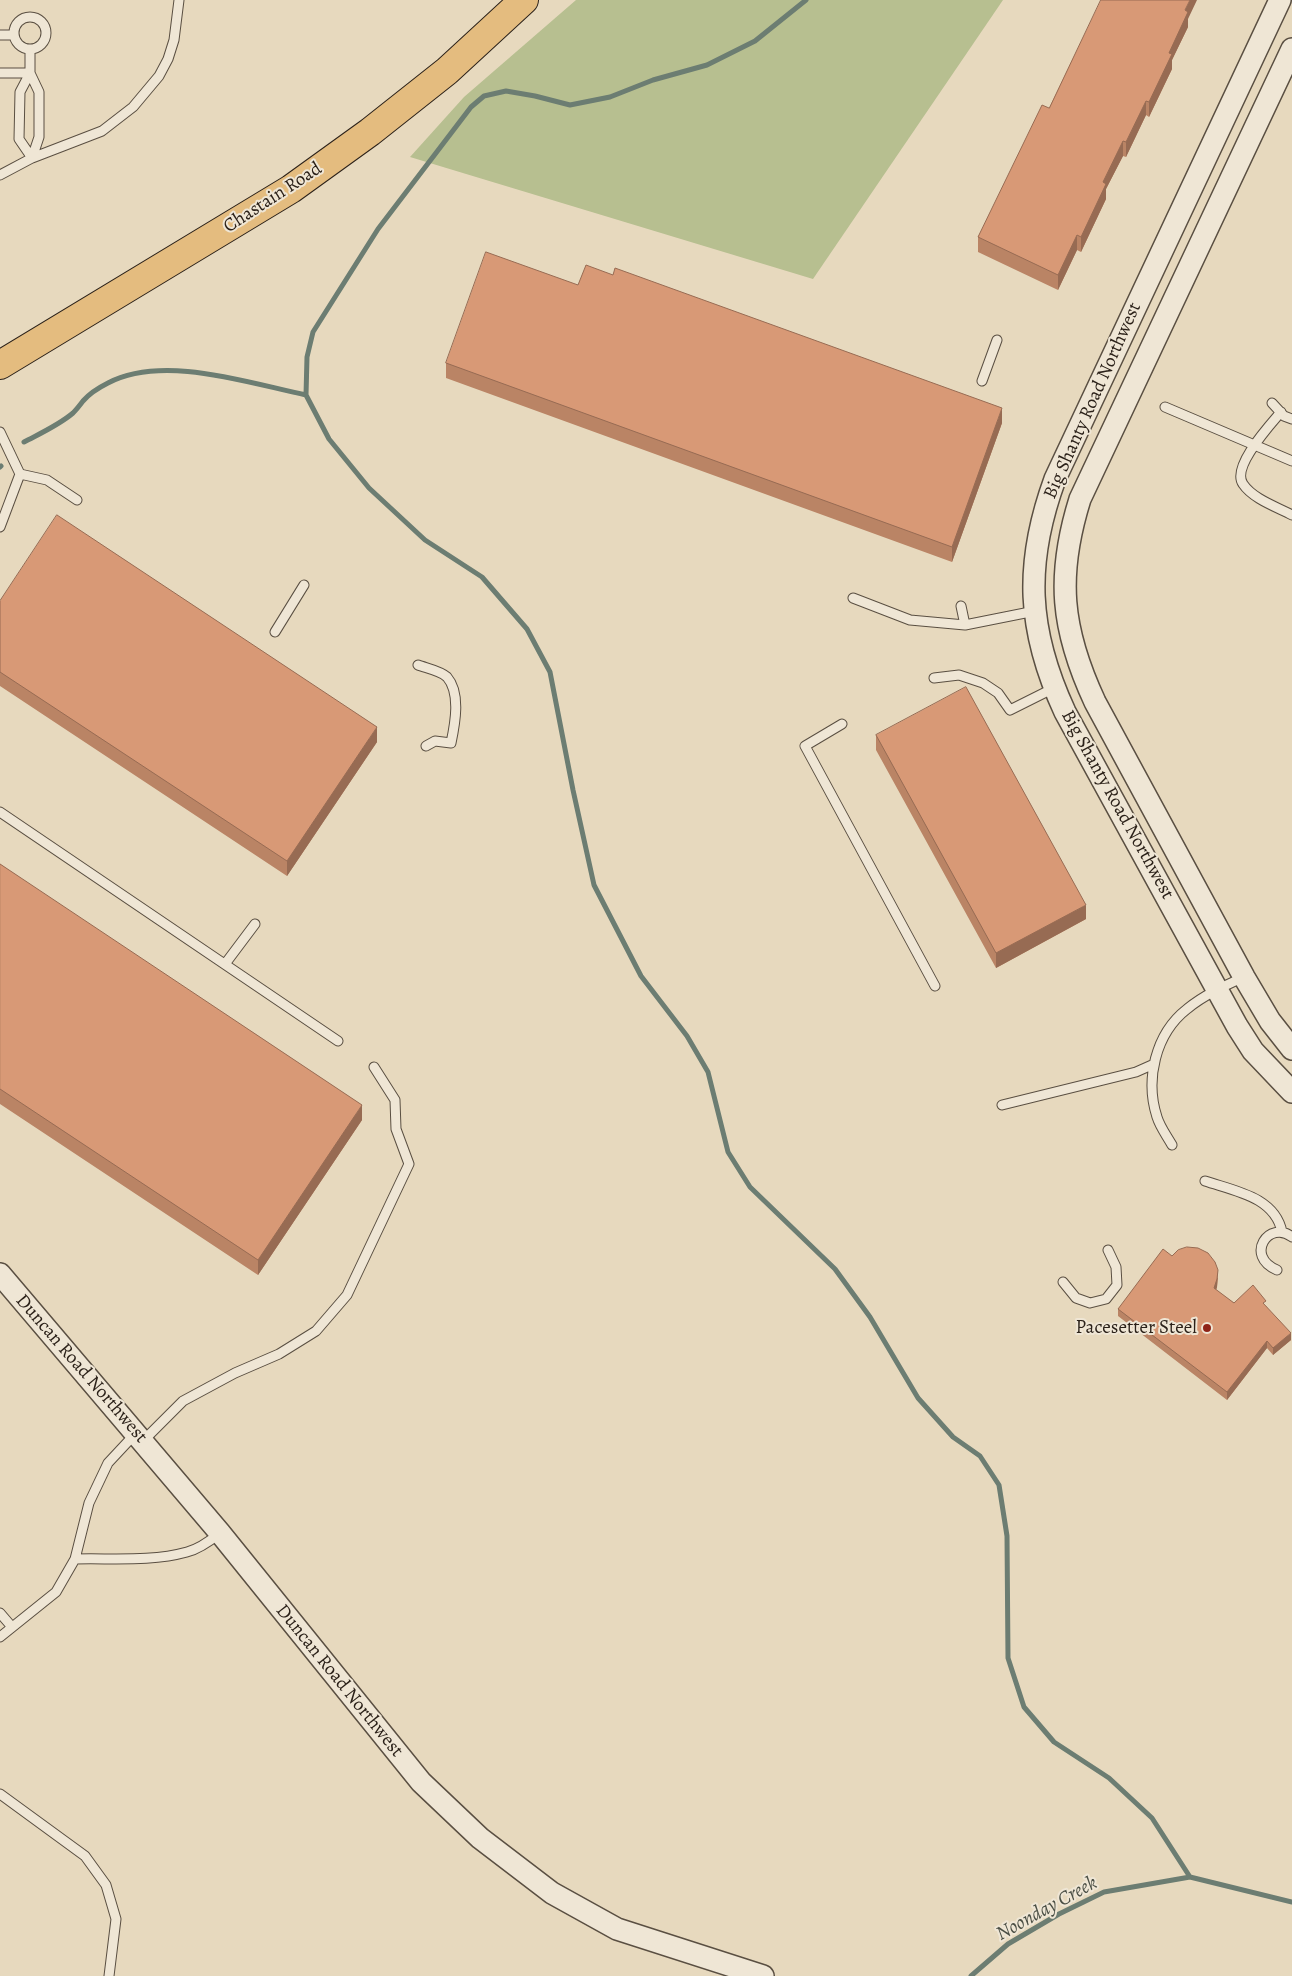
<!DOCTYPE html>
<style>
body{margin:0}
canvas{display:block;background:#e7d9be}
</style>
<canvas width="1292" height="1976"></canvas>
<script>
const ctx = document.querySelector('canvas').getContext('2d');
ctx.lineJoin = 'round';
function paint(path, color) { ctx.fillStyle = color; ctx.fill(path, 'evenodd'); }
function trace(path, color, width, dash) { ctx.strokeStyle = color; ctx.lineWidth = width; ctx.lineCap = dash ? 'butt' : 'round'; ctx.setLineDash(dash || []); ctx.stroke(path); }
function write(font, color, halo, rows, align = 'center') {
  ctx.font = font + ' Alegreya,serif'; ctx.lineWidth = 4; ctx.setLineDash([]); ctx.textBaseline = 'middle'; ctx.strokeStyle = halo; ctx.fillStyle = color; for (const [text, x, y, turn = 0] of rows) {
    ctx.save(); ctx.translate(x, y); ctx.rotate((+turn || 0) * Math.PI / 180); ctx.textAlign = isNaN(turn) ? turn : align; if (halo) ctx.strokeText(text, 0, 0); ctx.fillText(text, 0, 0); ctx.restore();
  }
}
const green = new Path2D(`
 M576 0H1003L813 279 410 157 464 97Z`);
const stream = new Path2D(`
 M806 0 755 41 707 65 653 80 610 97 570 105 535 96 506 91 484 96 471 107 378 229 313 332 307 357 306 395 329 439 369 488 425 540 482 577 527 629 550 672 573 790 594 885 641 976 687 1036 708 1072 728 1152 750 1187 835 1269 870 1317 918 1398 953 1437 980 1456 999 1485 1007 1536 1008 1658 1024 1707 1054 1742 1109 1778 1152 1818 1190 1877
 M24 442C41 433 59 425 73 413 77 409 80 405 83 401 89 394 100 387 108 383 163 354 248 383 306 395
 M0 467 1 466
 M971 1976 1008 1944 1059 1914 1104 1892 1190 1877 1292 1902`);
const service = new Path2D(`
 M14 33a16 16 0 1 1 32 0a16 16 0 1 1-32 0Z
 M0 35H14
 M30 49V73L20 92 19 139 32 158
 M0 73H30
 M30 73 39 92V137L32 158
 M0 175 32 158 102 131 133 107 159 76 168 59 174 40 179 0
 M982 381 997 340
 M1272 403 1284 416 1292 419
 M1165 407 1292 461
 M1281 412C1270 425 1231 467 1243 484 1253 499 1277 507 1292 515
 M0 432 20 474 47 480 77 500
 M0 527 20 474
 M853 598 910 620 965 625
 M961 606 965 625 1035 611
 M275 632 304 585
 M418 665C426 668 441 671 447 677 461 693 455 724 451 743L435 741 426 746
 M934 678 959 675 983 683 998 693 1010 710 1054 688
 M842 724 805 746 935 986
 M0 812 338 1041
 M225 964 255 924
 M1002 1105 1136 1072 1154 1064
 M1172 1145C1167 1136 1160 1127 1157 1117 1145 1080 1155 1034 1187 1009 1204 995 1224 986 1244 977
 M1205 1181C1235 1191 1275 1197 1282 1232
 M1277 1270C1244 1256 1269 1219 1292 1237
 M1063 1282 1076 1298 1090 1303 1106 1299 1117 1285 1116 1267 1108 1250
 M143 1441 183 1401 235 1373 279 1354 316 1331 347 1295 409 1164 396 1129 395 1100 374 1067
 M75 1559 89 1503 108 1463 136 1433
 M0 1613 12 1627
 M0 1637 56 1592 75 1559C112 1558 151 1562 187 1552 199 1549 210 1541 220 1533
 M0 1794 85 1856 106 1885 116 1919 109 1976`);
const tertiary = new Path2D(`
 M1280 0 1055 479C1024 564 1027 630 1065 712L1237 1026 1253 1051 1292 1092
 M1292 49 1080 499C1056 576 1061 629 1095 702L1244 977 1270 1021 1292 1049
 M0 1274 220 1533 421 1782 480 1838 552 1893 617 1929 763 1976`);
const primary = new Path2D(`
 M0 365 291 189 370 132 447 71 524 0`);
const wall = new Path2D(`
 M1188 19V27L1172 60V69L1149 117 1146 115 1126 157 1123 156 1106 189V199L1081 252 1077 250 1058 290 978 252V237L1049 108Z
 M578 285 1002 423 952 562 446 378V363Z
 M0 601 377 742 287 876 0 686Z
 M876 735 1086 919 996 968 876 750Z
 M0 864 362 1120 258 1275 0 1104Z
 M1172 1256 1218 1278 1217 1287 1216 1290 1234 1303 1266 1306 1291 1340 1273 1355 1267 1348 1227 1400 1118 1316V1309Z`);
const shadedWall = new Path2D(`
 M1190 0H1197L1188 19V27L1172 60V69L1149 117V102L1185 10Z
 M1146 101V115L1126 157V142Z
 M1123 141V156L1106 189V199L1081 252V237L1103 182Z
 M1077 235V250L1058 290V275Z
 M1002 408V423L952 562V547Z
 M377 727V742L287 876V861Z
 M1086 905V919L996 968V953Z
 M362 1105V1120L258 1275V1260Z
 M1218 1270 1217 1287 1214 1296V1288Z
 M1291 1333V1340L1273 1355V1348Z
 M1267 1341V1348L1227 1400V1392Z`);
const building = new Path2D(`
 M1101 0H1190L1185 10 1188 12 1169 53 1172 54 1149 102 1146 101 1126 142 1123 141 1103 182 1106 184 1081 237 1077 235 1058 275 978 237 1042 105 1049 108Z
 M486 252 578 285 586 265 613 275 615 268 1002 408 952 547 446 363Z
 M57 515 377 727 287 861 0 672V601Z
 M966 687 1086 905 996 953 876 735Z
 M0 864 362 1105 258 1260 0 1089Z
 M1187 1247 1198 1248 1208 1253 1215 1262 1218 1270 1217 1279 1214 1288 1234 1303 1253 1285 1266 1301 1263 1303 1291 1333 1273 1348 1267 1341 1227 1392 1118 1309 1163 1249 1172 1256 1178 1250Z`);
const markers = [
 [1207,1328,5,"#8f2418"]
];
const streetNames = [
 ["Chastain Road",273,198,-33],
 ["Big Shanty Road Northwest",1093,401,-66],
 ["Big Shanty Road Northwest",1117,805,61],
 ["Duncan Road Northwest",81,1369,49],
 ["Duncan Road Northwest",339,1681,51]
];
const poiNames = [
 ["Pacesetter Steel",1197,1328]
];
const waterNames = [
 ["Noonday Creek",1047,1909,-29]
];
paint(green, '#b7bf90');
trace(stream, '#6c7d72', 5);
trace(service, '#5a4f42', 11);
trace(tertiary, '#5a4f42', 24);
trace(primary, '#2b2119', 30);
trace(service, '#efe6d5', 9);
trace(tertiary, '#efe6d5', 21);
trace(primary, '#e4bc7f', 28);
paint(wall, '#ba8465');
paint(shadedWall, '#976b53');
paint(building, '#d89976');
trace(building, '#976b53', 1);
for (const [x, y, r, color] of markers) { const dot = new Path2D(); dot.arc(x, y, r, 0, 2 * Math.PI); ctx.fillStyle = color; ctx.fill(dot); trace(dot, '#efe6d5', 2); }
write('19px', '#2b2119', '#efe6d5', streetNames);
write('19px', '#2b2119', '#efe6d5', poiNames, 'right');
write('italic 20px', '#4b4f45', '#efe6d5', waterNames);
</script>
